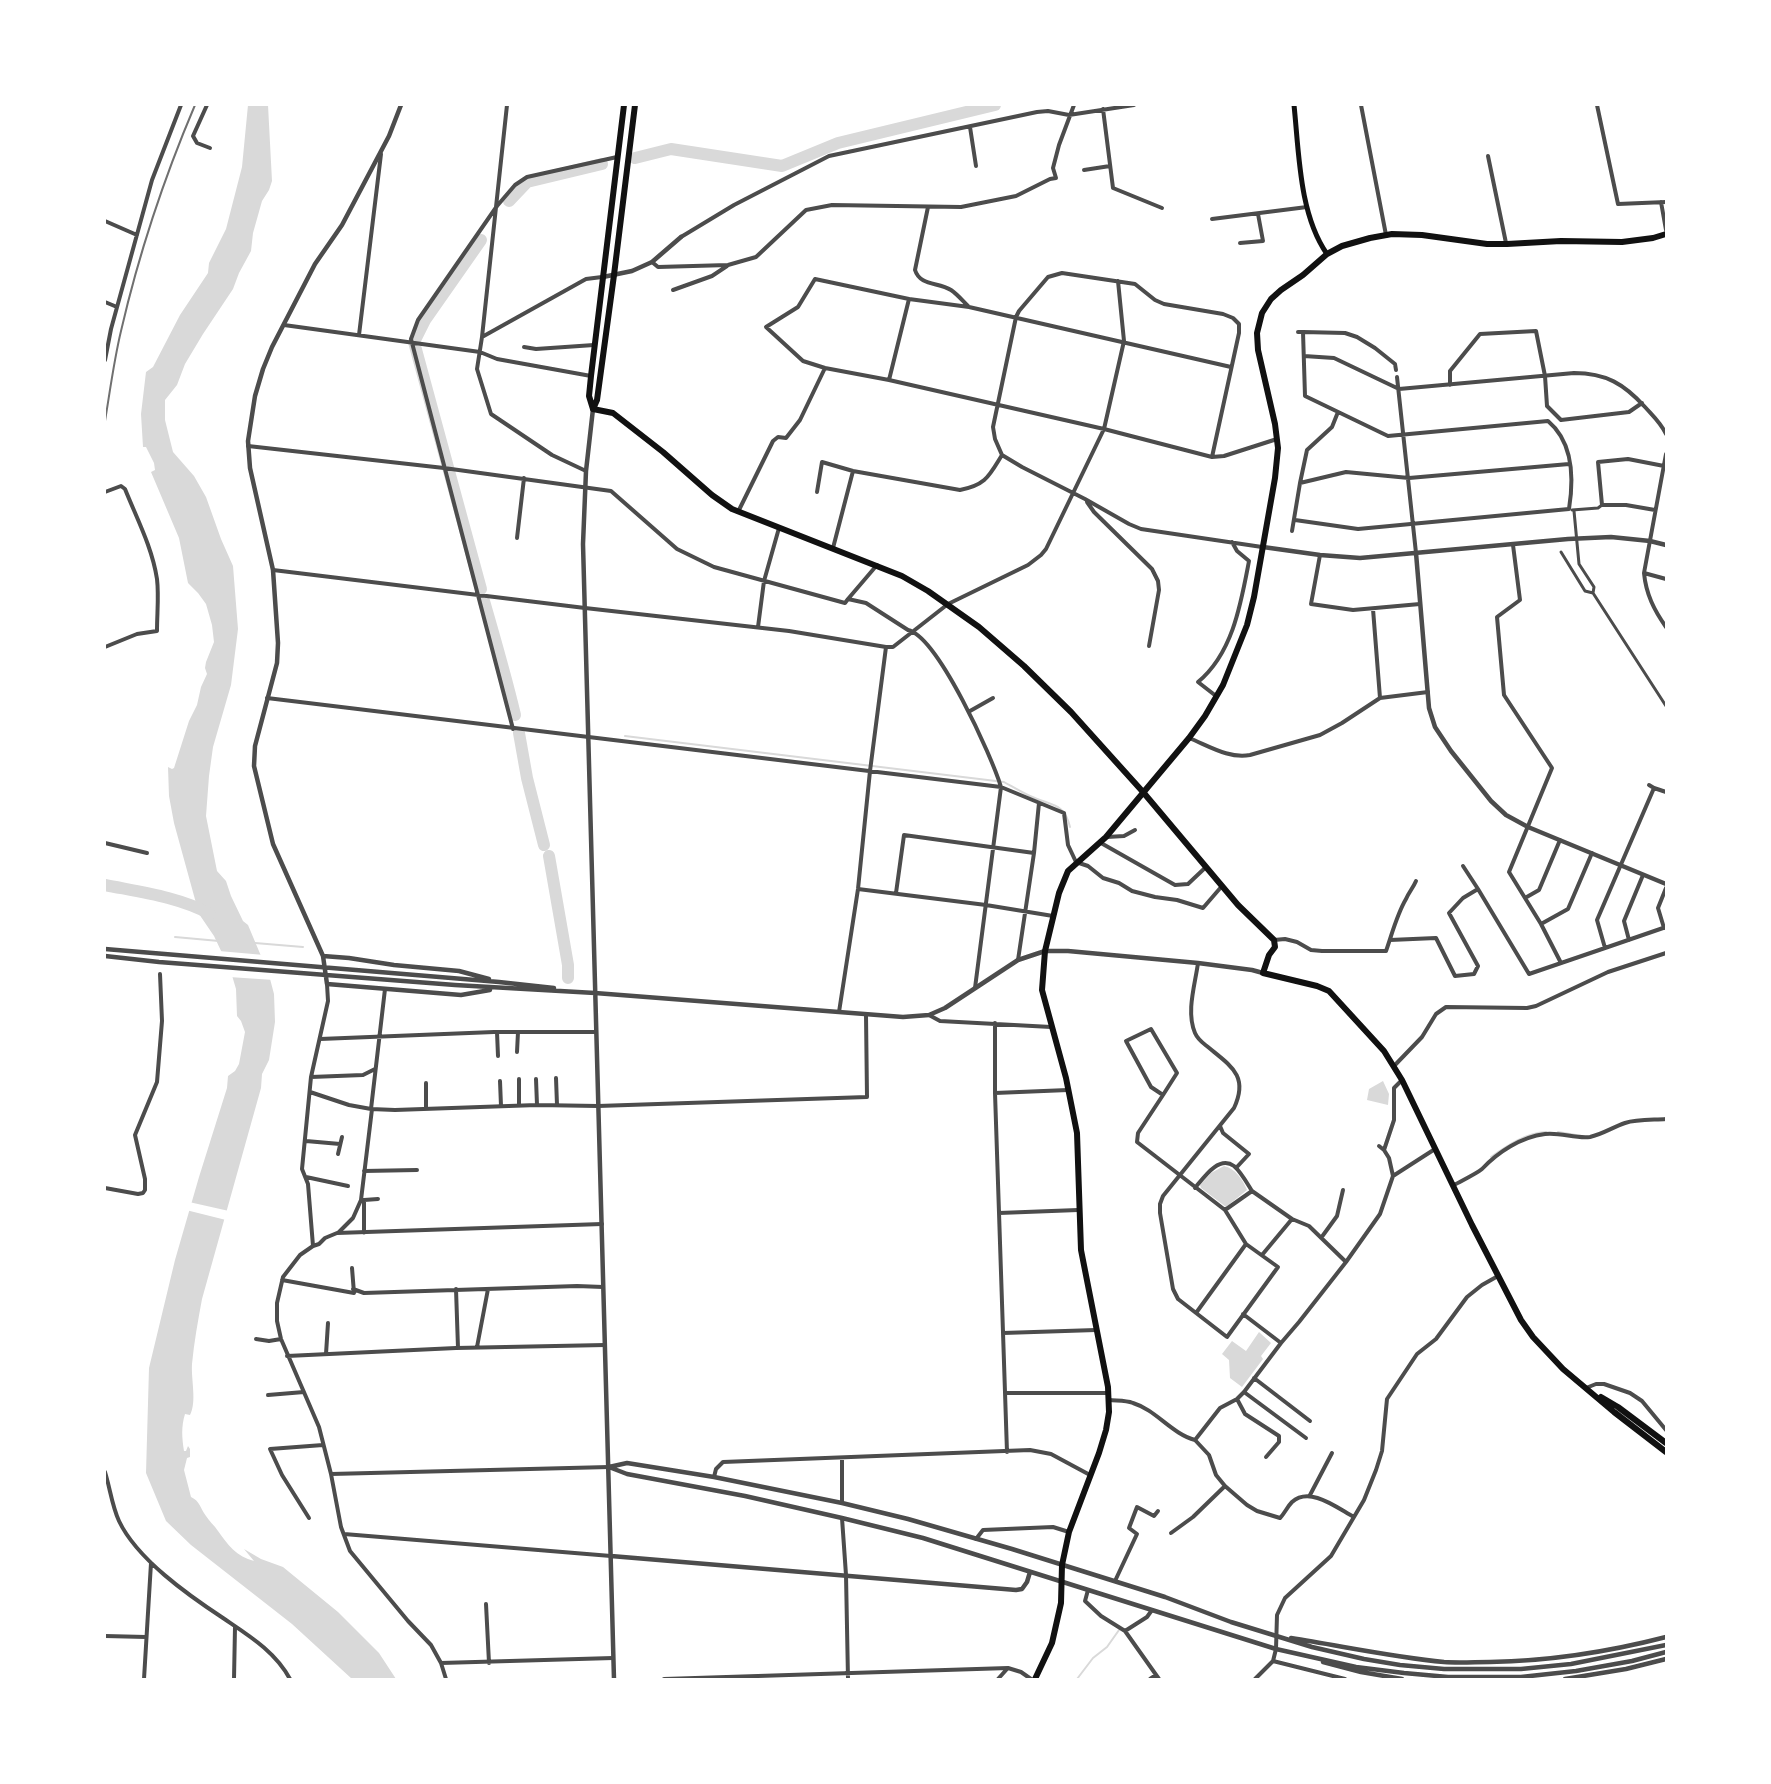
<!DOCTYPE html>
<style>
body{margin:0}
#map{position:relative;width:1771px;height:1784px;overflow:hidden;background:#fff;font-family:Helvetica,sans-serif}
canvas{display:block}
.frame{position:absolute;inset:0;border:106px solid #fff;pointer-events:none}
</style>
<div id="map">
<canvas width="1771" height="1784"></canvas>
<div class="frame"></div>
</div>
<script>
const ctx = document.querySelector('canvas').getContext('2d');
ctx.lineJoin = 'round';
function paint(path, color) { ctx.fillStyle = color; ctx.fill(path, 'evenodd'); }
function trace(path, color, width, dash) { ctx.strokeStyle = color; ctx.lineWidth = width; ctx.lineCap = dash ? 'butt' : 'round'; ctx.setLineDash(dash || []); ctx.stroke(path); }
const water = new Path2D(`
 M248 105H268L272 181 269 190 262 201 253 233 251 251 239 273 233 289 203 334 185 364 177 385 165 400V420L173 452 194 476 206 497 221 539 233 566 238 629 231 685 213 747 209 776 206 816 217 871 226 881 231 896 243 921 248 925 269 975 274 994 275 1022 269 1060 262 1074 261 1088 202 1299C198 1321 194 1342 192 1364 191 1380 197 1402 190 1415L185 1414C181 1427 182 1438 184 1451H186L188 1446 190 1449V1457L187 1458 184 1470 191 1497C200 1501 200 1508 206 1516 209 1521 214 1525 218 1531 227 1544 237 1557 254 1561L244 1549 261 1559 283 1567 338 1612 379 1653 396 1679H352L292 1624 191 1545 166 1521 146 1473 149 1368 175 1260 199 1177 227 1088 228 1076 235 1071 239 1064 245 1032 241 1021 237 1016 236 989 231 972 214 936 199 914 174 823 169 796 168 767 172 769 174 768 189 721 197 705 201 687 207 674 205 668 206 662 214 642 212 625 206 604 198 593 188 583 179 538 151 472 155 470 154 463 146 447H143L141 414 146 372 153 367 180 315 208 273 209 263 226 229 242 167Z
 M1383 1081 1389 1094 1388 1105 1367 1100 1369 1089Z
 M1224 1166C1235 1168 1243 1180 1247 1190L1226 1207 1201 1188 1200 1185 1211 1173Z
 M1259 1332 1271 1343 1261 1356 1263 1359 1242 1387 1230 1378 1229 1360 1222 1354 1232 1341 1246 1351Z`);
const pier = new Path2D(`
 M219 951 264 955 274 980 229 977Z
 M189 1202 229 1211 226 1220 186 1210Z`);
const stream = new Path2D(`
 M625 736 1004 782C1013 787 1021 792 1030 796 1051 806 1064 802 1070 827
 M175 937 219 941
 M255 943 303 947
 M1558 1132 1582 1136
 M1491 1157C1508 1145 1526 1133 1546 1132
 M1077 1679 1093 1658 1107 1647 1119 1630`);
const river = new Path2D(`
 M635 158 671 149 782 166 838 143 995 105
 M509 201 527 182 602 164
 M481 589 414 342 425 320 481 240
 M484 601C495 639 506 677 515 715
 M519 733 527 778 544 845
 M549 856 568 965V978
 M105 885C140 892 179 897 210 914`);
const pedestrian = new Path2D(`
 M1572 510 1598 508 1602 505
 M1574 511 1579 564 1594 587 1593 593 1666 706
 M1561 552 1585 591 1593 593`);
const minor = new Path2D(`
 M207 105 193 136 197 143 210 148
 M1361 105 1386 235
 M1597 105 1618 204 1666 202
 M1103 109 1113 188 1162 208
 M970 127 976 166
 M1488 156 1506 243
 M1084 170 1110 166
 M1661 202 1666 230
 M928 207 915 270C920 286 938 282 951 290 957 294 963 301 968 306
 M1212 219 1307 207
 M105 221 137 235
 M681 237 734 205 829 156 1037 112 1048 111 1069 115 1134 105
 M1240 243 1263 241 1258 214
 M652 262 658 267 728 265 756 257 806 210 832 205 961 207 1016 196 1050 179 1056 178 1053 168 1059 145 1074 105
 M673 290 712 276 727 266
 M105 302 117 307
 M284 325 480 352 497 359 591 376
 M1303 332 1345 333 1357 337 1375 348 1395 364 1396 370
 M359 335 381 154
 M482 337 507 105
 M524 347 536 349 594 345
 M1304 356 1334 358 1399 389 1574 373C1606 373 1624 384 1645 407 1653 416 1661 423 1666 434
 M105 360 111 329 152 180 181 105
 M1231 367 969 307 909 299 815 279 798 307 766 327 803 361 825 368 889 380 1104 429 1212 457 1224 456 1277 439
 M1397 377 1416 553
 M889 380 909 299
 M1450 385V371L1480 334 1536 331 1545 376 1547 406 1561 420 1629 412 1642 403
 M1338 412 1332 427 1307 450 1300 483 1346 472 1409 478 1569 464
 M248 446 444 468 611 491 677 549 714 567 845 603 848 599 866 603 908 630C938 637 992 757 1001 787L975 988
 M1666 454 1644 573C1646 594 1654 610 1666 627
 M1212 457 1239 333V324L1233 318 1223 314 1164 304 1155 300 1135 284 1062 273 1048 277 1019 311 1016 317 993 427 995 439 1002 455 1022 467 1085 499 1129 524 1141 529 1262 547
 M586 471 552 455 491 414 477 369 482 337 586 279 602 277
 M105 492 121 486 125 489C137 519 152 547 157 579 159 596 157 613 157 631L137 634 105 647
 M817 492 822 462 853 471 960 490C986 485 989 476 1002 455
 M1087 502 1094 512 1152 569 1158 581 1159 590 1149 646
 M1655 510 1626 505H1602L1598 462 1628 459 1664 466
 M738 512 773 441 778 437 786 438 800 420 825 368
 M1295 520 1358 529 1569 509C1574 478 1573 442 1548 421L1388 436 1305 396 1303 332H1298
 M1292 531 1300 483
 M517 538 524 478
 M1513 545 1520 600 1497 617 1504 695 1552 768 1509 872 1541 924 1568 909 1592 853
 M833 548 853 471
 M1320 555 1311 604 1353 610 1420 604
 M273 570 585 608 789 631 886 647H893L948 604 1028 565 1041 555 1046 549 1104 429 1124 341 1118 281
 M1644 573 1666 579
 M848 599 877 565
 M1373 609 1380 698
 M758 627 764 581 779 528
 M1216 696 1198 682C1233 653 1241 603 1249 561L1237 551 1232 542
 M267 698 1001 787 1064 813 1068 845 1076 862 1088 866 1103 878 1119 883 1132 891 1155 897 1177 900 1203 908 1222 886
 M970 711 993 698
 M513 729 411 339 418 320 497 206 515 185 527 177 617 157
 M1189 738C1209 746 1229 759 1250 755L1320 735 1342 723 1380 698 1428 692
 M1649 785 1654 788 1597 920 1605 948 1666 927
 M1654 788 1666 792
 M1107 837 1124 836 1135 830
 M105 843 147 853
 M1101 843 1175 885 1188 884 1206 867
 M1463 866 1478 889
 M858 889 986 905 1053 916
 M896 893 904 835 1034 853
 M1525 898 1539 890 1560 840
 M1541 924 1561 963
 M1664 928 1658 908 1666 888
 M1274 940 1285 939 1297 942 1311 950 1322 951H1386C1392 934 1397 914 1406 899 1409 892 1413 888 1416 881
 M1390 940 1436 938 1455 976 1474 974 1478 966 1449 913 1463 898 1478 889 1529 974 1605 948
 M1629 940 1624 921 1643 875
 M1018 960 1034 853 1039 803
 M839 1012 858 889 870 771 886 647
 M929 1015 940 1021 1051 1027
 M995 1023V1093L1007 1452
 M497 1032 498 1056
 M320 1039 494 1032H596
 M517 1052 518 1032
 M1395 1065 1422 1037 1436 1014 1446 1007 1527 1008 1536 1006 1608 972 1666 953
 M311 1077 363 1075 375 1069
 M556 1078 557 1105
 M519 1079V1105
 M536 1079 537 1105
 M500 1081 501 1106
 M310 1092 349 1105 371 1109 395 1110 537 1105 598 1106 867 1097 866 1015
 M995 1093 1068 1090
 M1163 1095 1177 1073 1151 1029 1126 1041 1151 1087 1163 1095 1138 1133 1137 1142 1225 1210 1246 1244 1278 1267 1227 1337 1178 1299 1173 1289 1160 1213V1204L1163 1196 1234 1108C1249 1076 1231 1066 1208 1047 1203 1043 1198 1040 1195 1033 1186 1012 1195 985 1198 963
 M371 1109 385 989
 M426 1109V1083
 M1220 1126 1223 1133 1249 1154 1236 1168
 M306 1141 340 1144
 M1379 1146 1384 1150
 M338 1154 342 1137
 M364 1171 417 1170
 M1393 1176 1435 1149
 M306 1177 348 1186
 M1454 1185C1461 1181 1476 1174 1482 1169 1498 1152 1521 1137 1545 1134 1560 1132 1576 1139 1590 1137 1603 1134 1613 1127 1625 1123 1637 1119 1653 1120 1666 1119
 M105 1188 138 1194 143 1193 145 1190V1179L135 1135 157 1082 162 1021 160 974
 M1195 1188C1204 1177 1219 1155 1234 1166 1241 1172 1247 1183 1252 1191
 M364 1200H361L372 1109
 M1225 1210 1252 1191 1292 1219
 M999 1213 1078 1210
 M338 1233 353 1218 361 1200
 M364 1233V1200L378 1199
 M1321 1238 1337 1216 1343 1190
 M313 1246 308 1184 302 1169 311 1077 328 1001 327 984
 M1346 1262 1380 1214 1393 1176 1389 1158 1384 1150 1394 1120V1088L1402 1080
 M282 1280 354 1293 352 1268
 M353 1289 364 1293 577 1286 603 1287
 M456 1289 458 1348
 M1196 1313 1246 1244
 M1243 1314 1281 1343
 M1003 1333 1096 1330
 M256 1339 269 1341 281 1339
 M477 1347 488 1289
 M326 1354 328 1323
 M287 1356 456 1348 605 1345
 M1254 1378 1310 1421
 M1586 1388 1596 1384H1604L1630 1393 1642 1401 1666 1430
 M1244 1392 1306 1438
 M1005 1393H1108
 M268 1395 304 1392
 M1237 1399 1245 1414 1279 1436V1442L1266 1457
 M1109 1400C1116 1401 1125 1400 1133 1403 1156 1410 1172 1434 1195 1440L1220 1408 1237 1399 1244 1392 1281 1343 1299 1322 1346 1262 1309 1226 1292 1219 1262 1255
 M1195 1440 1209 1455 1216 1475 1225 1486 1247 1505 1257 1511 1280 1518C1285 1513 1287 1507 1292 1502 1310 1486 1337 1508 1354 1517
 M842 1458V1503
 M105 1472C110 1488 112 1506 119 1521 137 1559 188 1595 223 1618 248 1635 275 1651 290 1679
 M331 1474 609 1467
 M714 1477 716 1469 723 1462 1030 1450 1051 1454 1090 1475
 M1310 1495 1332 1453
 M309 1518 282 1475 270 1449 323 1445
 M842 1518 846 1575 848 1679
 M1171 1533 1193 1517 1225 1486
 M344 1534 611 1556
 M976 1539 983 1530 1053 1527 1069 1532
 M1115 1581 1137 1534 1129 1528 1137 1507 1154 1516 1158 1511
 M1088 1590 1085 1601 1101 1616 1125 1631 1159 1679
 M486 1604 489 1663
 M1125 1631 1147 1617 1152 1610
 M105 1636 146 1637
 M1273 1661 1345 1679
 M441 1663 613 1658
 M144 1679 151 1563
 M234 1679 235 1627
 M446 1679 441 1663 431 1645 408 1621 350 1551 341 1527 331 1474 319 1427 281 1339 277 1321V1303L283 1277 300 1255 313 1246 319 1244 325 1238 337 1233 602 1224
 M664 1679 1008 1668 1021 1672 1031 1679
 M998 1679 1007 1669
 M1150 1679 1156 1675
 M1255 1679 1273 1661 1276 1649 1277 1615 1285 1598 1331 1556 1364 1500 1376 1470 1382 1451 1387 1399 1417 1354 1436 1339 1467 1297 1482 1285 1498 1276`);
const tertiary = new Path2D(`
 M401 105 389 136 342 225 315 264 272 347 263 369 255 396 248 441 250 468 273 570 278 643 277 663 255 746 254 766 273 844 323 956 327 984 461 995 490 990
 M603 277 632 271 652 262 681 237
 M593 409 586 471 583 544 614 1679
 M1263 547 1320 555 1360 558 1568 539 1611 537 1650 541 1666 545
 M1416 553 1429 708 1435 727 1451 751 1491 801 1506 815 1528 827 1666 884
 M105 949 499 982 554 988
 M105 956 159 962 455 985 595 993 903 1017 929 1015 945 1008 1018 960 1045 951H1068L1198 963 1252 970 1263 973
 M323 956 349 958 394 965 459 971 489 979
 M609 1467 627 1474 745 1496 842 1518 923 1538 1276 1649 1356 1667 1404 1673 1448 1677H1521L1576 1671 1632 1661 1666 1652
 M609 1467 627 1463 714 1477 842 1503 908 1519 1012 1549 1165 1597 1231 1622 1312 1647 1364 1659 1400 1665 1444 1669H1521L1571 1664 1666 1645
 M611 1556 1016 1590 1022 1589 1027 1582 1030 1572
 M1291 1638C1342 1646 1393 1657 1444 1662 1459 1663 1475 1662 1490 1662 1550 1661 1608 1652 1666 1637
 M1323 1662 1361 1672 1402 1679
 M1565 1679 1626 1669 1666 1659`);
const secondary = new Path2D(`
 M1294 105C1299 152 1299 214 1327 254`);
const primary = new Path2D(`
 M593 409 613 413 663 452 712 495 732 509 902 576 928 591 979 627 1024 666 1071 712 1143 792 1238 905 1274 940 1275 947 1269 955 1263 973 1317 986 1329 991 1384 1051 1402 1080 1472 1225 1521 1320 1533 1337 1563 1369 1614 1412 1666 1452
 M593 409 597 400 614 275 635 105
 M593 409 589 396 591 376 624 105
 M1601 1397 1618 1407 1666 1443
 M1035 1679 1052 1643 1061 1603 1062 1565 1069 1532 1099 1453 1106 1430 1109 1412 1108 1387 1081 1250 1077 1133 1066 1078 1042 990 1045 951 1059 893 1068 871 1106 837 1189 738 1205 716 1223 685 1247 625 1254 597 1275 478 1278 448 1275 424 1258 350 1257 333 1262 313 1271 299 1281 290 1303 275 1327 254 1342 246 1370 238 1392 234 1422 235 1487 244H1507L1561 241 1622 242 1653 238 1666 234`);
const rail = new Path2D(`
 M105 421C110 391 114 360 121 331 139 253 164 178 195 105`);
paint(water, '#d9d9d9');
paint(pier, '#fff');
trace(stream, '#d9d9d9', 2);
trace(river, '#d9d9d9', 12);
trace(pedestrian, '#4c4c4c', 3);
trace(minor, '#4c4c4c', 4);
trace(tertiary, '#4c4c4c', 4.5);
trace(secondary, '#111', 5);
trace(primary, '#111', 6);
trace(rail, '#707070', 2);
</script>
